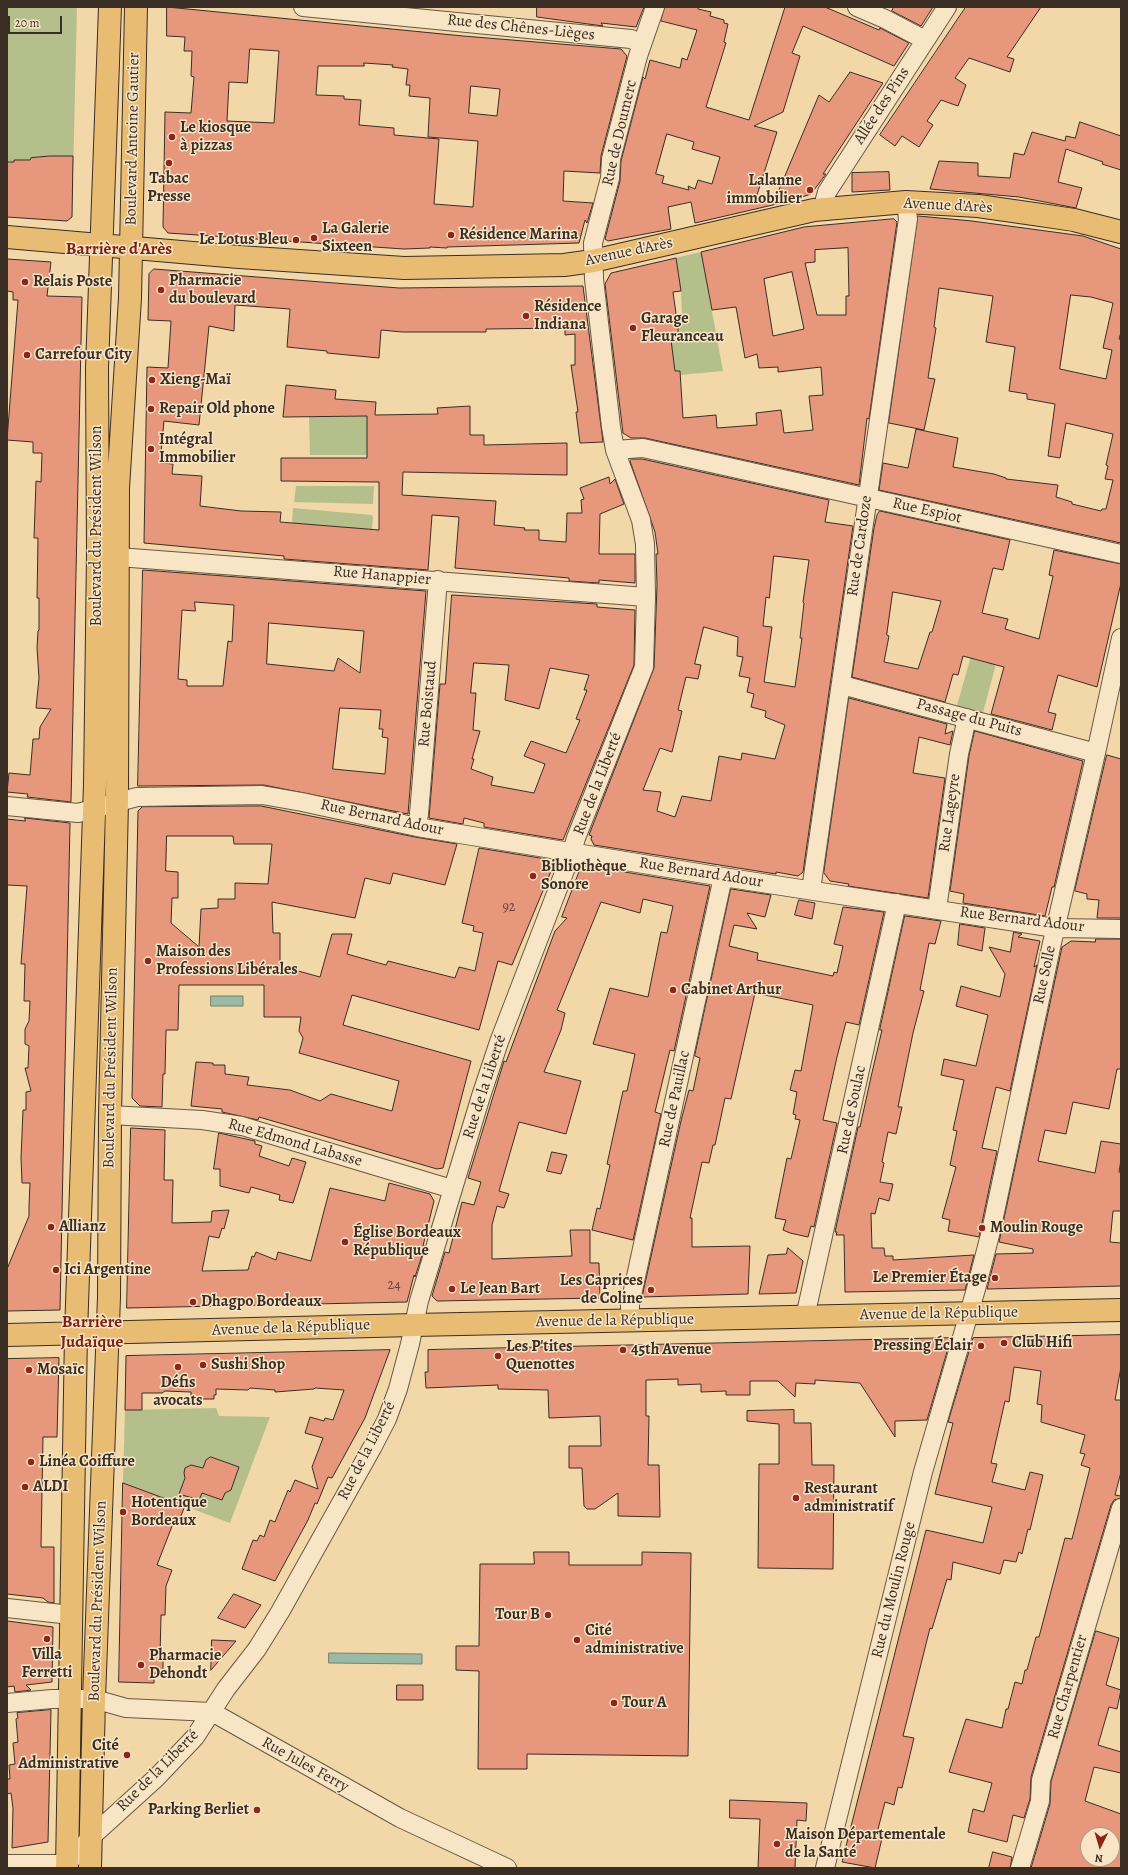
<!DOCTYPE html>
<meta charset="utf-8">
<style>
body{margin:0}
#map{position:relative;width:1128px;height:1875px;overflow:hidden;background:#f2d7a8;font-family:Alegreya,serif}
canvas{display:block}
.frame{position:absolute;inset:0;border:8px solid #3a2d24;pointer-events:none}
.north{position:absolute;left:1080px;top:1827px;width:40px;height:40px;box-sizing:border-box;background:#f7e5c6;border:1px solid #ab9b85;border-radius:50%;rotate:185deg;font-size:11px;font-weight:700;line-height:16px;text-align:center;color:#3a2d24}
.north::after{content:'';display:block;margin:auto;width:14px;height:18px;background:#8f2418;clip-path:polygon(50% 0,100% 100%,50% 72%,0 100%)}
.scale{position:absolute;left:8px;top:16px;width:54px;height:18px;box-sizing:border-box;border:2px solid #3a2d24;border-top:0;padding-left:5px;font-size:12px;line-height:14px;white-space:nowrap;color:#3a2d24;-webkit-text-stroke:3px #f7e5c6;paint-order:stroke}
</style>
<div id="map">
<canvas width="1128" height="1875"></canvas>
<div class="frame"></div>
<div class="north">N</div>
<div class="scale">20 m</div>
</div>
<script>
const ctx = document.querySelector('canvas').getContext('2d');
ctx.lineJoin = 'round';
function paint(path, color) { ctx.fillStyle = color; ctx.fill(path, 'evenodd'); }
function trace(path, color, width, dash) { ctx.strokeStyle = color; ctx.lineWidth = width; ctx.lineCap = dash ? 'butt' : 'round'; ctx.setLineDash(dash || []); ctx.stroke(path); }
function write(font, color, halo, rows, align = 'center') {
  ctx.font = font + ' Alegreya,serif'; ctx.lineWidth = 3; ctx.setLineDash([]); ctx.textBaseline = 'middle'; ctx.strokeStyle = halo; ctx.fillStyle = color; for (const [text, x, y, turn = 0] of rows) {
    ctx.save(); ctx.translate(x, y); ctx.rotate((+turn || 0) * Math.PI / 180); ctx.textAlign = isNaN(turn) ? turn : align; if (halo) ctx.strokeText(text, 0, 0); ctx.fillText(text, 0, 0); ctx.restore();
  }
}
const green = new Path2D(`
 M7 7H77L72 217 67 221 7 217Z
 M701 252 723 371 680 375V371H675L668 315 682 314 681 291 675 258Z
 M367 416V455H310L309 417Z
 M296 486H374L373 504 294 502Z
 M293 508 372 515 373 517 372 530 292 523Z
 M971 656 996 664 982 716 956 709Z
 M216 1408 219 1416 270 1417 230 1523 123 1483 125 1410Z`);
const water = new Path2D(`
 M211 996H243V1006H211Z
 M329 1653 422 1654V1664L329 1663Z`);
const building = new Path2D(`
 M167 7 463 36 621 49 627 56 601 156 600 173 564 171 563 201 593 203 587 223 585 220 579 243 447 247V248L430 247V248L404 249 168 233 163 227 165 112 191 113 194 77 191 76 192 51H184L185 37 167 36ZM250 49 279 51 274 123 227 121 229 82 247 83ZM364 63 393 65 392 67 408 69 406 85H410L409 96 430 98 428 137 478 141 473 207 434 204 439 139 394 135V128L359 125 361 100 344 99V96L316 95 318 66H364ZM471 86 500 89 497 116 469 113Z
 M537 7H644L636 27 601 23 603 26 537 17Z
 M665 7H698V9L711 12 710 16 724 20V23L728 24 724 42 726 43 706 107 749 120 785 7H825L879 30 880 28 909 43 894 66 803 26 792 53 800 56 783 112 754 126 777 132 756 198 773 204 819 95 829 102 850 72 883 83 823 174H826L811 194 790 201 695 223 691 202 668 207 671 229 608 241 605 239 620 181 621 161 643 77 645 79 650 60 680 68 682 58 687 60 697 30 661 21ZM667 134 694 142 692 149 720 157 712 184 698 180 695 189 688 186 689 190 662 183 664 176 656 174Z
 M894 7H933L921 26 892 11Z
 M966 7H1041L1007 57 1014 59 1010 72 969 58 955 78 966 85 958 106 941 100 927 121 933 125 919 147 902 136 895 146 880 135Z
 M1080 122 1121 136V170L1102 164 1103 162 1066 149 1058 182 1082 188 1076 208 1019 197 930 189 939 161 978 163V176L1010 178 1014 153 1024 155 1032 132 1065 141 1066 136 1075 138Z
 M50 156H73L72 217 67 221 7 217V162H14V160H30L31 158Z
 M889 172 890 190 852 192V173Z
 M918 216 972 221 1083 236 1121 249V332L1119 339 1121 340V543L879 490 883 463 908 468 916 429 958 438 953 467 994 474 1006 478V479L1058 485 1056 497 1072 502V504L1101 511 1102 509H1106L1113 480 1105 479 1108 466 1106 465 1113 434 1066 423 1060 458 1048 456 1055 404 1027 399V394L1009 391 1015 347 986 342 993 296 939 288 934 327 936 328 928 378 935 379 924 430 889 423ZM1071 295 1091 297 1113 303 1103 348 1112 350 1106 379 1060 369Z
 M894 219 897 222 869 419 867 418 859 485 645 438H631L623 433 605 284 611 273 676 258 681 291 673 292 678 328V332L671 340 675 371H680L683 418 716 415 717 428 757 425 756 413 781 410 784 433 813 430 809 396 823 395 821 367 778 372V367L759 368 757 354 745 358 736 307 712 310 701 252 804 227ZM848 248 849 296H846V315H817L805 263 815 262V250ZM792 272 804 329 773 336 764 279Z
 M7 259 51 262 47 296 82 297 71 802 27 797 28 794 7 792 9 773 30 775 33 739H39L40 727 51 709 36 708 39 678 37 648 38 631 39 630V598H37L38 538H34L36 481 41 482 42 453H33V442L7 440 18 300H13V292L7 291Z
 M154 269 399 288 583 286 603 442 580 443 576 412H578L571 365H575V334L565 335V328L486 329V332H402L381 330 379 358 327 353V351L287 347 290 309 235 305 234 331 209 326 199 425 164 421 160 463 173 464 172 474 202 476 200 506 241 511 281 512 280 522 379 530V482L281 481V458H367V416L283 417 286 385 336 390 335 399 376 402 375 415 438 414 437 408 470 406V435H484V445L567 443V475L403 472 402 495 496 501 494 525 525 528 524 530H539V540L566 542 567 513H582L581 500 584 499 580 488 609 477 610 484 615 479 624 504 600 514 599 554H635V583L599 580V583L569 581V578L455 568 459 517 432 515 428 570 284 559V556L144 543 147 367 168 368 171 321 148 320 149 274Z
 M632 459H642L829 500 825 522 853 526 803 872 798 876 776 872V874L594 845 591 839 592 836 589 835 654 668 657 585 656 554H658L655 532 630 461ZM774 556 809 560 803 602 804 603 800 638H802L795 687 764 682 772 627 763 626 766 597 769 598ZM704 627 738 637 737 656 743 657 739 676 750 678 747 692 754 694 751 707 766 711 765 717 785 725 775 759 742 753 741 760 719 756 711 801 682 796 675 817 657 811 661 792 643 790 660 748 672 752 682 711 678 710 686 677 698 679 701 665 695 664Z
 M880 511 1010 540 1003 570 993 568 982 613 1008 619 1005 629 1039 639 1053 576 1049 575 1054 550 1121 564V583L1097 687 1058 675 1048 712 1056 714 1052 730 991 714 1004 667 963 656 958 675 953 674 945 702 852 677 874 528 877 515ZM893 592 941 601 932 632H930L918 669 884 662 889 636 887 635Z
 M143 570 426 591 408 814 264 785 138 786ZM195 602 234 605 232 642 228 641 223 686H187V680L178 679 182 610 195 611ZM269 623 364 631 360 673 338 658 334 671 267 664ZM340 708 381 710 379 729H383L382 737 388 738 385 774 333 769Z
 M452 595 597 604V607L635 610 634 665 563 840 484 827V823L464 818 463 824 429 818 440 684H445ZM474 663 509 665 505 700 539 709 550 668 589 675 584 690H587L576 719 580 720 566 753 531 741 524 756 545 764 534 793 491 785 493 777 471 769 474 759H472L480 731 473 730 476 693H471Z
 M849 698 947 724 945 734 953 731 950 745 919 737 913 773 945 778 928 898 848 886 849 884 830 881 824 873Z
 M975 731 1083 761 1054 887H1052L1045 916 963 903 964 894 950 891 969 756Z
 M1107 755 1121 759V918H1097L1099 900 1087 899V894L1075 891Z
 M261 806 415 837 457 844 445 885 393 873 390 884 365 878 355 918 272 902 273 933H280V966L320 977 332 934H352L347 954 386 965 388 961 455 978 459 967 475 971 483 933 473 931 474 926 462 923 479 848 546 859 552 869 512 965 498 961 479 1030 352 995 343 1025 471 1061 443 1168 437 1169 259 1117 258 1120 222 1112V1109L191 1106 196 1062 213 1063V1065H225V1074L249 1077 247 1085 290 1090 320 1101 331 1094 392 1111 399 1081 299 1053 303 1038 299 1031 301 1017H264V985H179L178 1030H166L165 1074H163L162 1107 140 1106 132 1098 138 811 142 807ZM167 836H233L234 844H272L268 884 235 883V899H218V908L201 909 199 947 171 923 172 898H178V872L166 871Z
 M25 818 70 823 60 1310 7 1311V1269L29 1216V1206L30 1183H22L21 1158 23 1110H26V1092L31 1091 25 1068H28L29 1046 25 1044V1029L29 1021 30 1001H24L25 964H21L27 886 7 885V819L25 821Z
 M582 865 710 886 674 1051 670 1050 655 1112 661 1114 633 1240 592 1230 597 1208 600 1209 610 1165 607 1164 623 1091H627L635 1054 593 1044 610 988 648 997 661 932 667 933 673 906 643 899 640 913 601 902 557 1010 565 1013 561 1030 544 1072 581 1081 566 1134 519 1122 499 1191 509 1194 504 1208 497 1206 492 1225V1259L572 1256 570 1230H590V1263H599L600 1298 437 1301 432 1296 445 1252 449 1253 462 1202 474 1205 481 1182 468 1178 504 1061 506 1062 555 931 567 918 562 917Z
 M731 889 771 895 765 917 747 913 757 929 734 925 729 946 758 953 757 960 833 976 834 972 837 973 843 946 834 944 843 907 884 912 859 1025 846 1022 837 1057 823 1120 837 1123 814 1227 811 1226 808 1237 790 1233 783 1230 786 1220 775 1218 787 1158 791 1159 800 1120 795 1119 796 1115 793 1114 797 1092 790 1090 795 1070 801 1071 813 1005 755 993 731 1099 725 1098 715 1145H713L709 1163 702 1162 690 1218H692V1247L750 1246 748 1294 642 1297 681 1121 689 1090 693 1091 700 1058 695 1056Z
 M799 900 815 903 812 919 795 915Z
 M905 916 941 921 935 944 929 943 920 990 924 991 913 1033 898 1107H902L896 1134 888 1132 882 1162 884 1163 880 1182 893 1184 891 1193 889 1201 879 1198 875 1214 871 1213 872 1248H884L885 1256H893V1260L974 1255 965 1290 845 1292 844 1235H836L837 1232H835L858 1127H860L871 1077 882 1030H880Z
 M960 924 985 928 982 951 958 945Z
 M1014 932 1022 934 1018 937 1040 941 1034 967 1037 965 1010 1091 996 1087 982 1148 997 1151 979 1237 948 1231 950 1220 942 1218 956 1167 950 1165 957 1131 953 1130 964 1080 941 1075 944 1059 976 1066 988 1015 956 1006 961 986 1000 997 1005 974 989 947 1010 952Z
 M1096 939H1121V1069H1117L1109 1109 1073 1102 1066 1134 1045 1130 1038 1161 1095 1173 1101 1141 1121 1144V1160L1119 1172 1121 1173V1211H1113L1110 1242 1121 1243V1286L987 1289 996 1254 1033 1253V1249L999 1242 1062 947 1071 941 1095 942Z
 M131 1128 165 1130 164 1180H173L172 1223 211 1222 212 1211 229 1210 224 1229 222 1228 219 1238 209 1236 202 1271 248 1270 252 1256 254 1257 256 1252 276 1260 278 1252 311 1261 330 1188 385 1201 389 1183 430 1194 434 1201 423 1246H425L415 1277 414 1275 407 1302 127 1308Z
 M219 1133 255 1141V1144L262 1146 259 1156 289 1166 292 1158 306 1162 293 1203 279 1200 280 1195 251 1187 249 1193 220 1186V1169H214Z
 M552 1152 567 1155 561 1174 547 1171Z
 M788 1248 803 1261 796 1293 759 1294 768 1255 786 1254Z
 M1121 1335V1367L1115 1400H1121V1472L1115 1495 1121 1496V1498L1114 1500 1111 1505 1031 1777 1030 1799 1024 1818 1013 1815 1007 1842 968 1832 973 1809 984 1812 992 1783 949 1772 966 1719 1002 1728 1006 1709H1008L1015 1682 1022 1684 1025 1670H1027L1036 1637H1039L1065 1538 1072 1539 1090 1468 1081 1465 1085 1454 1080 1453 1085 1435 1041 1422 1042 1405 1037 1404 1041 1371 1014 1367 1009 1402 1005 1401 991 1463 997 1464 992 1482 1025 1490 1030 1472 1043 1475 1030 1530 1028 1529 1022 1554 1019 1552 1016 1562 1004 1560 1000 1574 953 1562 951 1580 947 1579 932 1629 930 1628 903 1736 914 1738 902 1788 898 1787 894 1805 885 1802 877 1833 883 1834 875 1868 842 1862 926 1530 983 1543 992 1507 935 1494 953 1423 948 1422 973 1338Z
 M951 1338 927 1420 895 1421V1437L860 1383 815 1380V1384L796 1383 795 1397 778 1381H750V1395H726V1391L701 1392V1384L678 1385V1379L646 1380V1416H649L648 1465H659L660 1517 618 1516V1493L595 1509H587L584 1506 582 1468H569V1446H601L600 1416 549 1418 548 1390 498 1389V1385L426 1388 425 1372H428V1350Z
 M390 1350 365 1418 332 1478 328 1477 317 1504 315 1503 308 1520 275 1581 242 1569 253 1540 257 1541 260 1535 264 1537 270 1520 275 1522 288 1490 290 1492 295 1480 318 1489 312 1467 323 1438 305 1433 310 1417 324 1421 325 1418 333 1420 344 1390 315 1388 314 1389 275 1392V1390L250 1388 248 1390 216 1389V1395H214V1399H191V1392L165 1391 162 1393H142V1410H125L126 1356Z
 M59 1358 57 1437H43L41 1547H54V1603L48 1602 43 1598 7 1594V1359Z
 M794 1410V1423H811L812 1465H834L833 1569 758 1568 759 1464H779V1424L747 1421V1411Z
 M211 1457 239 1467 231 1490 225 1493 222 1500 202 1493 199 1500 179 1494 185 1478 184 1473 185 1468 191 1465 203 1468 206 1460Z
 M123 1483 185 1506 178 1523 174 1521 157 1565 172 1570 166 1586 165 1615H161L160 1657H163V1673H154V1683L119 1682Z
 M534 1552H569V1565H642V1552L691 1553 688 1756 527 1754V1769H478L479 1671 456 1670V1646H479L480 1564H534Z
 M234 1594 261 1605 245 1628 218 1618Z
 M7 1621 53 1627 52 1682 26 1685 31 1690 15 1692 14 1686 7 1687Z
 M1096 1631 1119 1638 1106 1685 1121 1690 1117 1709 1109 1707 1098 1745 1121 1752V1773L1094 1767 1085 1801 1121 1814V1868H1031L1050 1804 1051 1782ZM1088 1835H1112V1859H1088Z
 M212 1640 236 1641 211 1670Z
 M397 1685H423V1700H397Z
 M51 1710 48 1842 12 1848 13 1808 11 1793 7 1794V1779H10L9 1765 15 1764 13 1743 18 1742 16 1719 18 1718 17 1713Z
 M730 1800 807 1803 806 1821 797 1820 795 1868H758L760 1819 730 1818Z
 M993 1852 1012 1857 1010 1868H989Z`);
const minor = new Path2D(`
 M303 7 631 39 642 44
 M857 7 885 19 925 40
 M826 208 825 199 827 192 947 7
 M615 450 643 448 1121 554
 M118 557 646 597
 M842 685 1096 753
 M7 806 78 813 137 797 262 795 302 802 417 827 723 877 1055 928 1121 929
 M417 827 419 814 438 580
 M811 890 908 219 906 202
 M937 909 959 754 967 718
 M110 1115 202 1120 242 1126 452 1189
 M805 1317 897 903
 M630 1321V1304L723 877
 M7 1608 71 1615
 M7 1703 52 1699H94L126 1708 212 1712 400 1818 507 1868
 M7 1864H67L91 1837 156 1778 195 1737 226 1689 257 1649 280 1612 373 1446 387 1419 398 1389 410 1344 419 1301 481 1096 499 1042 572 852 576 838 644 667 646 597 645 544 641 520 615 450 611 427 594 279 593 243 610 178 611 159 638 56 655 7
 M825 1868 923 1472 976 1289 991 1231 1052 943 1096 753 1121 638
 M1020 1868 1040 1801 1041 1780 1121 1508`);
const major = new Path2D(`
 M7 237 239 257 404 268 564 265 593 261 814 210 906 202 978 206 1034 214 1074 220 1121 232
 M7 1335 414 1325 1121 1310
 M67 1868 76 1333 95 785 98 554 97 368 110 7
 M90 1868 94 1699 109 1297 110 1115 117 802 118 488 130 298 136 7`);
const markers = [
 [172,137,4,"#8f2418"],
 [169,163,4,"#8f2418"],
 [810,190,4,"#8f2418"],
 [451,235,4,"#8f2418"],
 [314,238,4,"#8f2418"],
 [296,240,4,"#8f2418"],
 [25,282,4,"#8f2418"],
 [161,290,4,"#8f2418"],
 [526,316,4,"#8f2418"],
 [633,328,4,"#8f2418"],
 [27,355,4,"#8f2418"],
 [152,380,4,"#8f2418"],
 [151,409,4,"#8f2418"],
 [151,449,4,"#8f2418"],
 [533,876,4,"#8f2418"],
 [148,961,4,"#8f2418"],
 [673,990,4,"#8f2418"],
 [51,1227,4,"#8f2418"],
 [982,1228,4,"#8f2418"],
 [345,1242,4,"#8f2418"],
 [56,1270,4,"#8f2418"],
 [995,1278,4,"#8f2418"],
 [452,1289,4,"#8f2418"],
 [651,1290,4,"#8f2418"],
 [193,1302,4,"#8f2418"],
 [1004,1343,4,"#8f2418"],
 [981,1346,4,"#8f2418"],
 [623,1350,4,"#8f2418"],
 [498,1356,4,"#8f2418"],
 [203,1365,4,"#8f2418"],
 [178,1367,4,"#8f2418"],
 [29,1370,4,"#8f2418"],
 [31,1462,4,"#8f2418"],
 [25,1487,4,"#8f2418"],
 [796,1498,4,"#8f2418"],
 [123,1512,4,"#8f2418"],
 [548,1615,4,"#8f2418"],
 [47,1639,4,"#8f2418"],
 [577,1640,4,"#8f2418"],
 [141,1665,4,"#8f2418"],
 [614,1703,4,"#8f2418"],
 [127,1755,4,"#8f2418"],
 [257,1810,4,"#8f2418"],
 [777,1844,4,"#8f2418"]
];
const numberNames = [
 ["92",509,908],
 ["24",394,1286]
];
const streetNames = [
 ["Rue des Chênes-Lièges",521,28,6],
 ["Allée des Pins",882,106,-57],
 ["Rue de Doumerc",620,133,-77],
 ["Boulevard Antoine Gautier",133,139,-89],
 ["Avenue d'Arès",948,206,3],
 ["Avenue d'Arès",629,252,-12],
 ["Rue Espiot",927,511,13],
 ["Boulevard du Président Wilson",97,526,-90],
 ["Rue de Cardoze",860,546,-82],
 ["Rue Hanappier",382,576,5],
 ["Rue Boistaud",428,704,-85],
 ["Passage du Puits",969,718,15],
 ["Rue de la Liberté",598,784,-69],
 ["Rue Lageyre",950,813,-82],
 ["Rue Bernard Adour",382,818,12],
 ["Rue Bernard Adour",701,873,9],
 ["Rue Bernard Adour",1022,920,7],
 ["Rue Solle",1045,975,-78],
 ["Boulevard du Président Wilson",111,1068,-89],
 ["Rue de la Liberté",485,1087,-72],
 ["Rue de Pauillac",675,1099,-78],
 ["Rue de Soulac",852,1110,-78],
 ["Rue Edmond Labasse",295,1143,16],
 ["Avenue de la République",939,1314,-1],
 ["Avenue de la République",615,1321,-1],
 ["Avenue de la République",291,1328,-2],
 ["Rue de la Liberté",367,1451,-63],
 ["Rue du Moulin Rouge",894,1590,-76],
 ["Boulevard du Président Wilson",98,1601,-88],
 ["Rue Charpentier",1068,1687,-74],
 ["Rue Jules Ferry",305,1765,29],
 ["Rue de la Liberté",158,1771,-45]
];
const poiNames = [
 ["Le kiosque",180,128],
 ["à pizzas",180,146],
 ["Tabac",169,179,"center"],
 ["Presse",169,197,"center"],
 ["Lalanne",802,181,"right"],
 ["immobilier",802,199,"right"],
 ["La Galerie",322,229],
 ["Sixteen",322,247],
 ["Résidence Marina",459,235],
 ["Le Lotus Bleu",288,240,"right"],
 ["Pharmacie",169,281],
 ["du boulevard",169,299],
 ["Relais Poste",33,282],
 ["Résidence",534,307],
 ["Indiana",534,325],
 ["Garage",641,319],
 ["Fleuranceau",641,337],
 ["Carrefour City",35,355],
 ["Xieng-Maï",160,380],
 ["Repair Old phone",159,409],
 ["Intégral",159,440],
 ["Immobilier",159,458],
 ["Bibliothèque",541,867],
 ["Sonore",541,885],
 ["Maison des",156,952],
 ["Professions Libérales",156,970],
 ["Cabinet Arthur",681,990],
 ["Allianz",59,1227],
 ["Moulin Rouge",990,1228],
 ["Église Bordeaux",353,1233],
 ["République",353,1251],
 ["Ici Argentine",64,1270],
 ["Le Premier Étage",987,1278,"right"],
 ["Les Caprices",643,1281,"right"],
 ["de Coline",643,1299,"right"],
 ["Le Jean Bart",460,1289],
 ["Dhagpo Bordeaux",201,1302],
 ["Club Hifi",1012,1343],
 ["Pressing Éclair",973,1346,"right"],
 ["Les P'tites",506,1347],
 ["Quenottes",506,1365],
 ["45th Avenue",631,1350],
 ["Sushi Shop",211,1365],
 ["Mosaïc",37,1370],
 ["Défis",178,1383,"center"],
 ["avocats",178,1401,"center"],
 ["Linéa Coiffure",39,1462],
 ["ALDI",33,1487],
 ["Restaurant",804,1489],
 ["administratif",804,1507],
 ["Hotentique",131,1503],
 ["Bordeaux",131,1521],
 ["Tour B",540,1615,"right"],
 ["Cité",585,1631],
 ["administrative",585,1649],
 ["Villa",47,1655,"center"],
 ["Ferretti",47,1673,"center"],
 ["Pharmacie",149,1656],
 ["Dehondt",149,1674],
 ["Tour A",622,1703],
 ["Cité",119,1746,"right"],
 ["Administrative",119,1764,"right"],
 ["Parking Berliet",249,1810,"right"],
 ["Maison Départementale",785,1835],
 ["de la Santé",785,1853]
];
const neighbourhoodNames = [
 ["Barrière d'Arès",119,250],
 ["Barrière",92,1323],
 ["Judaïque",92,1343]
];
paint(green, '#b5bf8c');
paint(water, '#9bbaa6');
trace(water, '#748272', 1);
paint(building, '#e7987c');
trace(building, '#3a2d24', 1);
trace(minor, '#685845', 20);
trace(major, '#3a2d24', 24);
trace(minor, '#f7e5c6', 18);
trace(major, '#e9bc74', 22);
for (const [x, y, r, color] of markers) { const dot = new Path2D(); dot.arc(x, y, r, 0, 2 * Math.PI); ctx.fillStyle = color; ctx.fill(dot); trace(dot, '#f7e5c6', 1.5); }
write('14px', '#65483a', null, numberNames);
write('16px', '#3a2d24', '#f7e5c6', streetNames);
write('bold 16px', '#3a2d24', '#f7e5c6', poiNames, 'left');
write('bold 17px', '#7a1f14', '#f7e5c6', neighbourhoodNames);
</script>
